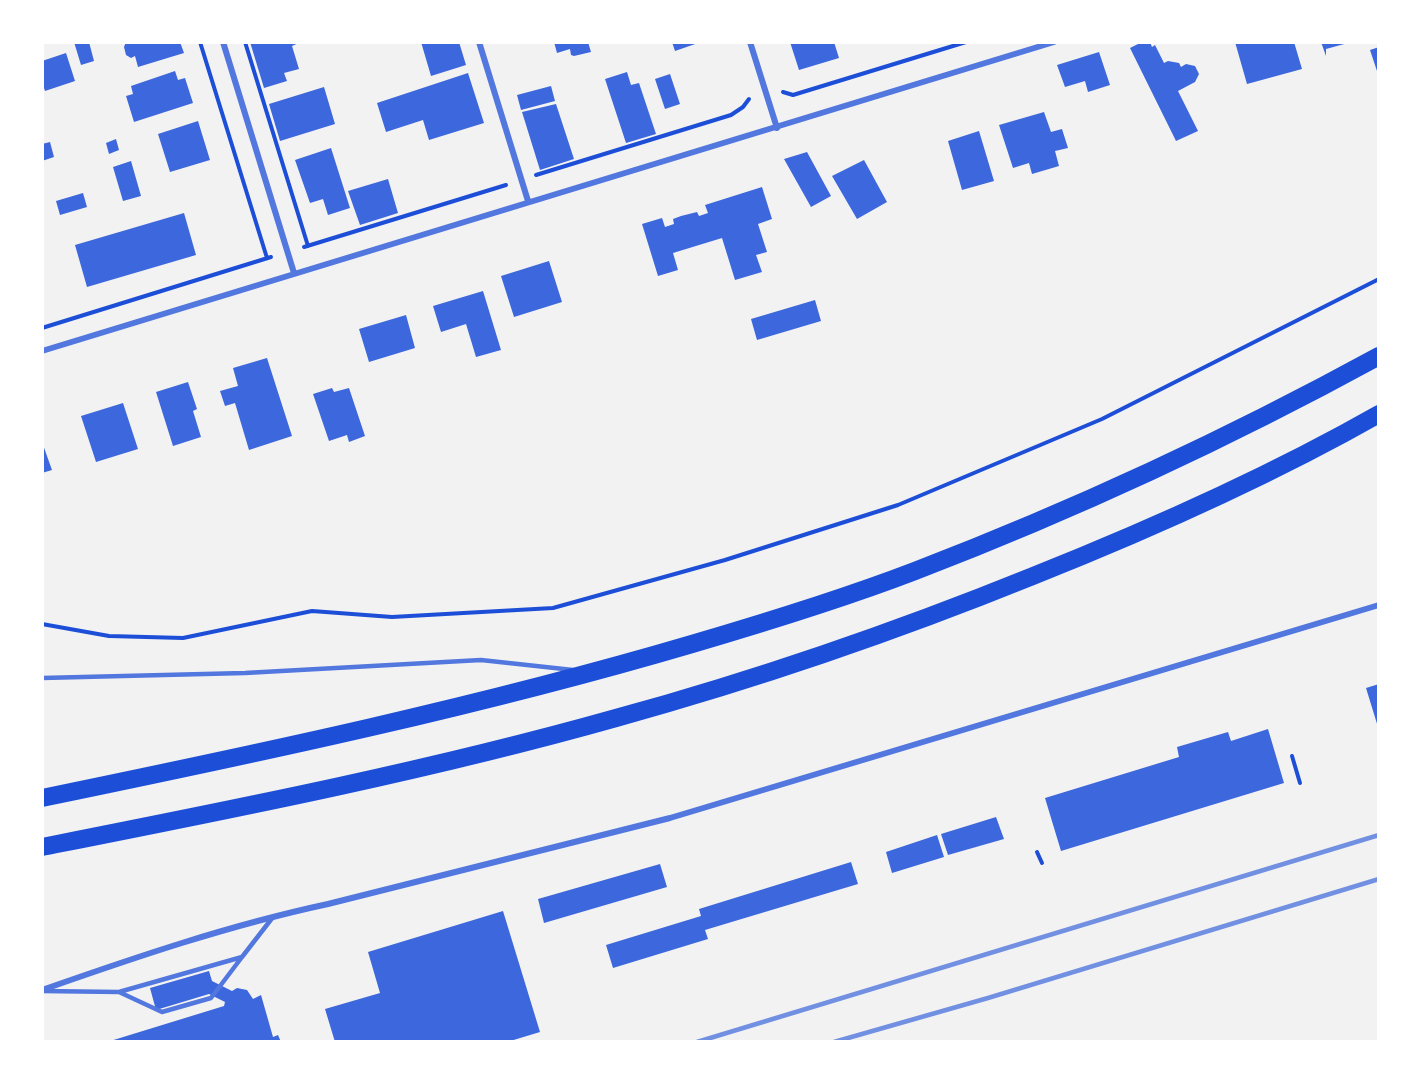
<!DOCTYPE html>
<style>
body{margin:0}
#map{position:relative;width:1421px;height:1084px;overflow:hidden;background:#f2f2f2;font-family:"Alegreya Sans",sans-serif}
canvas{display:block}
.frame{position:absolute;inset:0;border:44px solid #fff;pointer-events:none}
</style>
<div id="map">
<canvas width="1421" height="1084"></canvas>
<div class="frame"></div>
</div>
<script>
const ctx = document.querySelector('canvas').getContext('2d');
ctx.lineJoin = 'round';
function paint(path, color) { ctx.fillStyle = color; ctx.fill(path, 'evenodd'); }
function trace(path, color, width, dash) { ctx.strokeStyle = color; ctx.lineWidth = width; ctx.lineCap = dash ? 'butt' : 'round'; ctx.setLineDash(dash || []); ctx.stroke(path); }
const building = new Path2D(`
 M74 42H89L94 61 81 65Z
 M126 42H180L184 53 138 67 135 56 131 58 126 55 124 47Z
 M250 42H301L292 46 299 69 284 73 287 81 264 88Z
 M421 42H459L466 65 431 76Z
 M554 42H588L591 52 574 56 571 55 570 49 557 53Z
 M672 42H701L675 51Z
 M790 42H834L839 58 799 70Z
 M1142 42H1150L1152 47 1155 45 1164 63 1168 61 1179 63 1181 67 1186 64 1195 66 1199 74 1195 82 1178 91 1198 131 1176 141 1130 48Z
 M1235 42H1294L1302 69 1247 84Z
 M1321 42H1348V43L1326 49V56Z
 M1379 47V77L1370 50Z
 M1099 52 1110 85 1088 92 1085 81 1065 87 1057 65Z
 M66 53 75 81 45 91 42 82V61Z
 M175 71 178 80 185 78 193 103 134 122 126 96 133 94 131 86Z
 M627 72 631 85 639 83 656 134 626 143 605 79Z
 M468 73 484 123 429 140 423 120 386 132 377 103Z
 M670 74 680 104 665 109 655 79Z
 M551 86 555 101 521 110 517 95Z
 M324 87 335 124 280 141 269 104Z
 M556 104 574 159 540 170 522 112Z
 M1044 112 1051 132 1062 129 1068 148 1055 151 1059 166 1032 174 1029 163 1013 168 999 125Z
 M198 121 210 160 170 172 158 134Z
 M979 131 994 181 962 190 948 141Z
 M116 139 119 150 109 154 106 143Z
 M50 142 54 157 42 161V144Z
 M331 148 350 208 328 215 323 199 310 203 295 160Z
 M807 152 831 196 811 207 784 159Z
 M864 160 887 202 857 219 832 176Z
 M131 161 141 196 123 201 113 167Z
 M388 179 398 213 360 225 348 191Z
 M762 187 772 219 758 224 767 252 756 255 762 272 735 280 722 238 673 253 678 270 658 276 642 224 662 218 665 227 674 224 673 219 681 216 697 212 699 216 708 213 705 205Z
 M83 193 87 207 60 215 56 201Z
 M184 213 196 255 87 287 75 245Z
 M549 261 562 302 514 317 501 276Z
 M483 291 501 350 476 357 466 324 441 332 433 306Z
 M815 300 821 321 757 340 751 319Z
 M406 315 415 348 369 362 359 329Z
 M267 358 292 436 249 450 235 403 225 406 220 391 238 386 233 368Z
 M188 382 197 409 193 411 201 437 173 446 156 392Z
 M332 388 334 392 349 388 365 436 349 442 347 435 329 441 313 394Z
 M123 403 138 449 96 462 81 416Z
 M42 442 52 470 42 473Z
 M1379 684V726L1378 727 1366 688Z
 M1268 729 1284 783 1061 851 1045 798 1179 757 1177 747 1228 732 1231 741Z
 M996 817 1004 839 948 855 941 834Z
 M937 835 944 857 892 873 886 852Z
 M851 862 858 884 705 930 708 939 613 968 606 945 701 916 699 909Z
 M660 864 667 887 544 923 538 899Z
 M503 911 540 1032 507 1042H335L325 1009 380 993 368 952Z
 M209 971 212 981 232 991 237 988 247 990 253 999 261 995 273 1037 278 1035 281 1042H107L224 1006 225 1002 209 994 156 1010 150 988Z`);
const path = new Path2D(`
 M200 42 267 258
 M245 42 308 246
 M783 92 793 95 966 42
 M536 175 731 115 743 107 749 99
 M304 247 506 185
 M42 328 271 257
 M42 624 109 636 183 638 312 611 392 617 553 608 725 560 898 505 1102 419 1379 279
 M1292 756 1300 783
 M1037 852 1042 863`);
const service = new Path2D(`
 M42 678 245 673 481 660 573 670
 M42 991 119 992 242 957 273 917
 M119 992 162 1012 211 998 242 957`);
const minor = new Path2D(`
 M223 42 294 273
 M479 42 528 201
 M750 42 777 128
 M42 351 1054 42
 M42 990C136 957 230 925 328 904L670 818 1379 605`);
const motorway = new Path2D(`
 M42 798C260 753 478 707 692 644 767 622 842 599 915 571 1074 510 1229 438 1379 356
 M42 847C234 809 428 771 616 718 758 679 897 631 1033 576 1151 529 1268 477 1379 414`);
const rail = new Path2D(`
 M697 1042 1379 835
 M834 1042 988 998 1379 879`);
paint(building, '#3d67dc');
trace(path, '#1d4ed8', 4);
trace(service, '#5277de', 4.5);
trace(minor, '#5277de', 6);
trace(motorway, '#1d4ed8', 18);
trace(rail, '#7290e2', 4.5);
</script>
